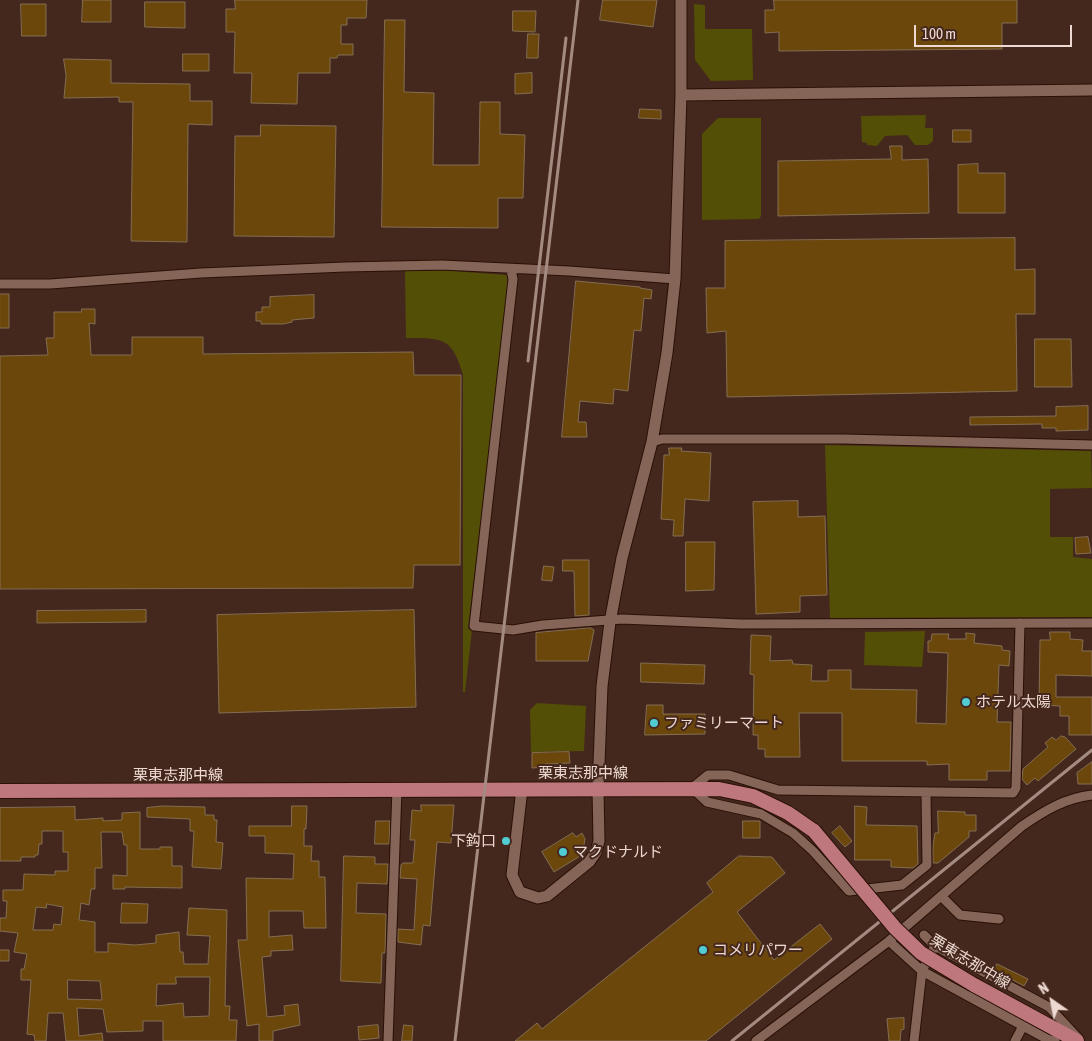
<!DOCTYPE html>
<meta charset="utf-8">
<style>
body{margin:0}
#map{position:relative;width:1092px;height:1041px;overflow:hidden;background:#45281d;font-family:"Asap Condensed",sans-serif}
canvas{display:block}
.north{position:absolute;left:1027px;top:976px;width:50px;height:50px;-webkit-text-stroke:4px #45281d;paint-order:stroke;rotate:327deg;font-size:14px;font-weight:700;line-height:20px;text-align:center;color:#edd9d2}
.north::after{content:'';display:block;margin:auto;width:18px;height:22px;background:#edd9d2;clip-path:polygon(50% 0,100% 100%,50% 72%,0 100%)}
.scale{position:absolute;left:914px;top:25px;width:158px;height:22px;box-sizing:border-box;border:2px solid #edd9d2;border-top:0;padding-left:6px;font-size:15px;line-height:18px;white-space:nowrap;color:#edd9d2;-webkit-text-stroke:4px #45281d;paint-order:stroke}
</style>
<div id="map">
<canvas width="1092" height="1041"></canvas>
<div class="north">N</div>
<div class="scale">100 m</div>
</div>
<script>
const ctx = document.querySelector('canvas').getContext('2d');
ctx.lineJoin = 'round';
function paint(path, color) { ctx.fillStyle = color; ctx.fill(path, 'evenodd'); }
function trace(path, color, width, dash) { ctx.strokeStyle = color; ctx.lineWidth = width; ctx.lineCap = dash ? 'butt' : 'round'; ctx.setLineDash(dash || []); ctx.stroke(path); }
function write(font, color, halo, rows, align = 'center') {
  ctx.font = font + ' "Asap Condensed","Noto Sans JP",sans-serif'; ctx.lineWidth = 4; ctx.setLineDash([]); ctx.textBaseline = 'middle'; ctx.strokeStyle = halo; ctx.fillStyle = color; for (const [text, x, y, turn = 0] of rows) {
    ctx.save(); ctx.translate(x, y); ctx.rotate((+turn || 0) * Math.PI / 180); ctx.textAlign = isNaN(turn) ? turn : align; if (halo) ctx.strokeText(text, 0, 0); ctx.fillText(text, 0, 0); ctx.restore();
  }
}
const green = new Path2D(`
 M694 4 705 5V29H752L753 80 711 81 695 60Z
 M926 115 925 128H933V141L928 145H915L907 135 885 136 877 146 867 145V143L862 142 861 116Z
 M718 118H761V216L759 219 702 220V134Z
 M405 271H453L506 275 509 279 468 629 472 630 465 692H463V375C452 337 443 338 406 338Z
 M825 445 1091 451 1092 488 1050 489V537H1073V557L1092 559V617L830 618Z
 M925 631 922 667 864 665 865 632Z
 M537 703 586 706 584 751 531 752 530 710Z`);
const building = new Path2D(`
 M83 0H111V22H82Z
 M235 0H367L366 18H347V25H341V44H353V55H338L337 58H330V73H298L297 104 251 103 252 73H234L235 32H226V9H235Z
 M603 0H657L653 27 600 20Z
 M774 0H1017V23H1002V49L779 51V32L765 33V10H774Z
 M145 2H185V28L145 27Z
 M21 4H46V36H22Z
 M513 11H536L535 32 513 31Z
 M385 20H405L404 92 434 93 433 165H479L480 102H500V134L525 135 523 198H498V228L382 227Z
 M528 34H539L538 58H527Z
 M183 54H209V71H183Z
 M64 59 111 60V83L190 84V101H212V125L188 124 187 242 131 241 133 102H119V97L64 98 66 76Z
 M532 73V93L515 94V74Z
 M640 109 661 110V119L639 118Z
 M261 125 336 126 334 237 234 236 235 136H260Z
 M953 130H971V142H953Z
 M890 146H902V160L928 159 929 213 778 216V161L891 159Z
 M978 164V173H1005V213H958V165Z
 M1015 238V270L1035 269V314H1016L1017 391 727 397 726 331 707 333 706 288H725V241Z
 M576 281 640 287V288L652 290 651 299 644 298 641 331 634 330 628 391 614 389 613 404 580 401 578 422H586L587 437H562Z
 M0 294H9V328H0Z
 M314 295V318L292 320V322L283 324H261V321H256V312H262V307H270V297Z
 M82 309H95V324L89 323 91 355H132V337H203V354L413 352 414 375H461L460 565H414L413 588 0 589V356L48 355 46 338H54V312H81Z
 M1035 339H1071L1072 387H1035Z
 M1088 406V430L1056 431V428H1042V424L970 425V417L1056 416V407Z
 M669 448H682L681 451 711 453 709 501 685 499 683 536H673L674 520 661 519 664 455H669Z
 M798 501V517L825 516 827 595 800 596V612L756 614 753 502Z
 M1088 537 1091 553 1076 554 1075 538Z
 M686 542H715L714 590 686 591Z
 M563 560H589V615L575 616 574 571H563Z
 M544 566 554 567 552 581 542 580Z
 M146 610V622L37 623V611Z
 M414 610 416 707 219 713 217 615Z
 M591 628 594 630 588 661H536V633Z
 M1050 632H1070V639L1083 640 1082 651H1092V676L1056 675V697H1092V735H1069V716H1060V706L1039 705 1040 640H1050Z
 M966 633 975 634 974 643 1002 646V650L1010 651 1009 666 999 665 997 722H1011L1010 771H987V780H949V764L927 765V761H842V713H799L800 757H765V749H758V735H753L754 675 750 674 751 635 771 636 770 661 792 660 793 664 812 665 811 681H828V670H851V689L917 690 916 723 946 724 948 653 928 652V641H931L932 634H949L948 639H966Z
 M641 663 705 665 704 684 641 682Z
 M647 705H663V714H705V734L645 735Z
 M1061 736 1065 737 1076 749 1038 781 1035 778 1027 785 1022 779 1023 769 1048 747 1045 743 1052 737 1056 740Z
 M569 752 570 763 545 764V767L532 768V753Z
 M1092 762V784H1078L1077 773Z
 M421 805H454L451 843 437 842 430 926 423 925 421 945 398 942V929L414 930 417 879 400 878 401 865 403 863H413L415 840H410L412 810 421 811Z
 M162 806 205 807V815H214V820H217L216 842 223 843 221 869 192 867 194 831H190V819L147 817V808Z
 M292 806H307L306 829H304V846H312L311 861H319V877H325L326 928H304L303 911H269V937L292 935 293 950 271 951V956L262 957 267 1017 285 1015 284 1006 298 1004 300 1025 273 1031V1041H259V1024L247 1026 238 940H247L246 878 293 879 294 854 265 853V836H249V826H291Z
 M855 806 867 807 866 825 917 826 918 864 913 868 891 867V860H855Z
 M75 807V820L103 818V821L122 820V813L140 812V849H160V847H172V866H182V888L125 887V889H113V875L127 876V845H124L122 832H101L102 868H95V889H91L89 905 81 903 79 920 95 922V952H108V943L135 945 156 943V935L179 932 180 952H183L184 964H208L210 936 187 935 189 908 227 910 225 1006H230L229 1020H237L236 1041H163V1021H143V1031L107 1032 103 1009 77 1008 79 1036 102 1033 103 1041H66L63 1013H48L46 1041H35L34 1035 27 1034 31 980H21V969H24L27 954 14 952 18 933 0 931V918H6L7 901H3V890H23L24 874 55 875V871H68V852H63V831H42V844H39L38 855H35V857H21V861H0V808ZM47 904 63 907 61 925 54 924 53 930H33L36 907 46 908ZM176 977H210L209 1016 184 1017 183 1003 156 1006 157 984H176ZM68 980 100 981 102 1000 68 999Z
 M938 811 965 812V815H976V831H969V837L938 863H933V846L935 833H938Z
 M376 821H390L389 844H375Z
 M743 821H760V838H743Z
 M840 826 852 841 845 847 832 833Z
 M573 833 576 837 582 833 585 839 583 850 585 853 554 872 542 852Z
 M344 856 375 857V864H388L387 884 357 883 356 913 386 914 385 953H382L381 983 341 981Z
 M739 856 772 857 785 873 737 912 774 960 820 924 832 939 706 1041H515L537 1023 542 1029 713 892 707 883Z
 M122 903 148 904 147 923H121Z
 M0 950H9V961H0Z
 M997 964 1028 979 1024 986 994 970Z
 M904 1018V1029L901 1030 900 1041H889L887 1019Z
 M378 1025 379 1038 359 1040 358 1027Z
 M404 1025 413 1026 412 1041H402Z`);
const minor = new Path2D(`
 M511 270 513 279 474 626 513 630 543 625 622 619 741 624 1092 623
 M0 284H50L201 273 345 267 442 265 569 271 675 279
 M652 442 662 439H844L1092 445
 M926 793 927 865 902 885 849 891 813 851 793 833 761 814 707 802 692 788 708 775H729L778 790 1013 793 1016 788 1020 623
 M941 896 960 915 999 919
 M924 935 935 946
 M388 1041 397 789
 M756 1041 889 941
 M914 1041 922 971 935 946 1049 1007 1078 1038
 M1015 1041 1023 1026
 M1055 1041 1047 1039 922 971 889 941 1022 826C1044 811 1065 798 1092 795`);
const tertiary = new Path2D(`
 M681 95 1092 90
 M522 789 512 875 520 892 538 898 547 896 589 862 596 852 599 841 598 790 602 686 610 622 622 558 652 442 667 353 675 279 681 95V0`);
const primary = new Path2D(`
 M0 791 719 789 753 796 788 813 814 831
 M974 985 1077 1041`);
const rail = new Path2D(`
 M528 361 566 38
 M455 1041 578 0
 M732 1041 1092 750`);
const primaryBridge = new Path2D(`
 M814 831 895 928 921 953 974 985`);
const markers = [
 [966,702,5,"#51ccd2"],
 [654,723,5,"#51ccd2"],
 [506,841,5,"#51ccd2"],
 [563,852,5,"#51ccd2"],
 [703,950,5,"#51ccd2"]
];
const poiNames = [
 ["ホテル太陽",976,702],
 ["ファミリーマート",664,723],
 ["下鈎口",496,841,"right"],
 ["マクドナルド",573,852],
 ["コメリパワー",713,950]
];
const streetNames = [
 ["栗東志那中線",583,773],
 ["栗東志那中線",178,775],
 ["栗東志那中線",970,962,31]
];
paint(green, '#544f07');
paint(building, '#6c470b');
trace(building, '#836e53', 1);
trace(minor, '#2a1006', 11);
trace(tertiary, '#2a1006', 13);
trace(primary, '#2a1006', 16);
trace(minor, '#866559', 9);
trace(tertiary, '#866559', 11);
trace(primary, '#be777c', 14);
trace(rail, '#a38b82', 3);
trace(primaryBridge, '#2a1006', 16, []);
trace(primaryBridge, '#be777c', 14);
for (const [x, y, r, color] of markers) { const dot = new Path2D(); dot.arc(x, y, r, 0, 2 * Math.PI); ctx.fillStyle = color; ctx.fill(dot); trace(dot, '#45281d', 2); }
write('15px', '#edd9d2', '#45281d', poiNames, 'left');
write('15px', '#edd9d2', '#45281d', streetNames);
</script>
